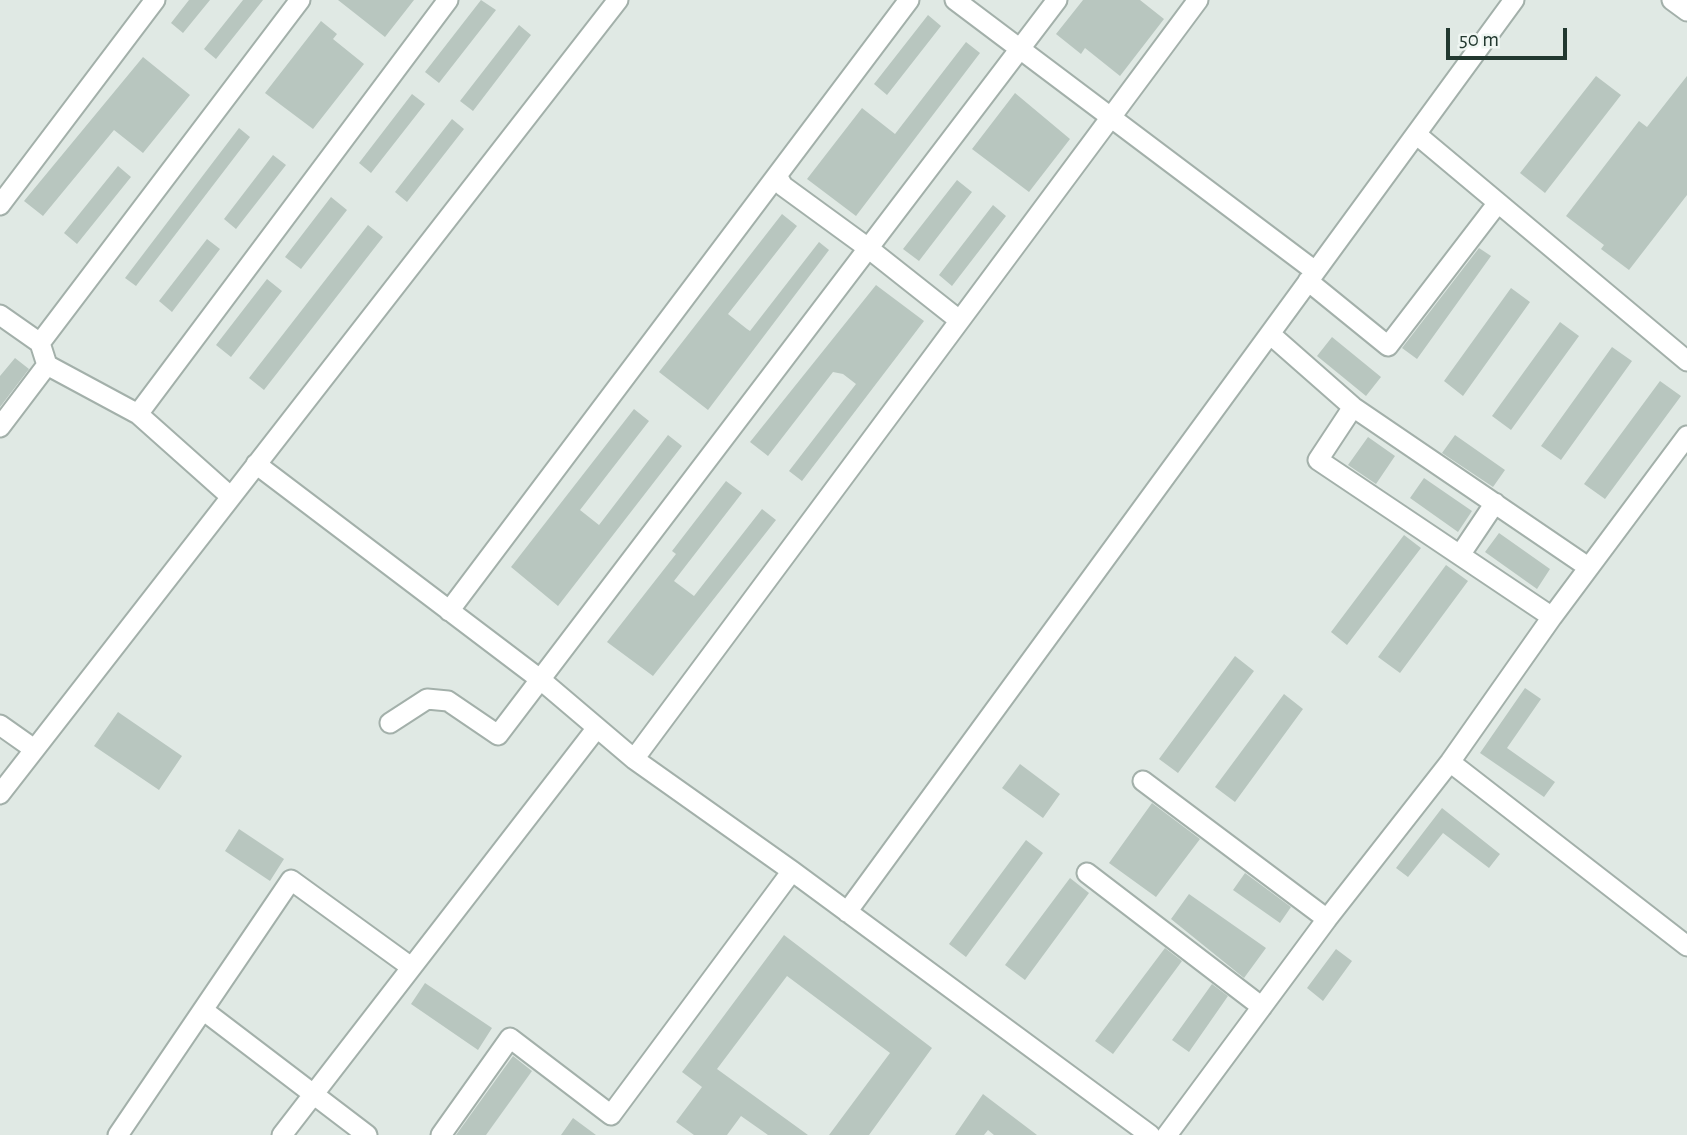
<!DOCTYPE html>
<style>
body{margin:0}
#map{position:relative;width:1687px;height:1135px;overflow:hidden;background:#e0e9e4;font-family:"Alegreya Sans",sans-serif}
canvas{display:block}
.scale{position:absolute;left:1446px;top:28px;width:121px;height:32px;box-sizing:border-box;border:4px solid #22382f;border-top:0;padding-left:9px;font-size:21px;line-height:24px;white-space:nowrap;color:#22382f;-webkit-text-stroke:5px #eff6f2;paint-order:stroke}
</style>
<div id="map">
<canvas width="1687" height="1135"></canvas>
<div class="scale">50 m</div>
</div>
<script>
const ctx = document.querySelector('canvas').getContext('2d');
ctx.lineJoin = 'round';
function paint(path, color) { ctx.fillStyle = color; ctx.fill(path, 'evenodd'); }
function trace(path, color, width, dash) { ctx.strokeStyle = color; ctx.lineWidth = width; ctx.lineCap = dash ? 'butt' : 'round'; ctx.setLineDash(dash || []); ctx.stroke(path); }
const building = new Path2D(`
 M189 0H210L183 33 171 23Z
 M243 0H263L216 59 204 49Z
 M338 0H414L385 37Z
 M481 0 496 10 439 83 425 72Z
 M1083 0H1140L1164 19 1120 76 1085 48 1081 54 1056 34Z
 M928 15 941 26 887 95 874 84Z
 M321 21 337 34 333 39 364 64 313 129 265 93Z
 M519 25 531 35 473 111 460 101Z
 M966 42 980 53 856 216 807 179 862 108 895 134Z
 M143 57 190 95 143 153 114 130 43 216 24 201Z
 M1596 76 1621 95 1545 193 1520 173Z
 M1687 76V195L1629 270 1601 249 1604 245 1566 216 1639 121 1647 127Z
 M1015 93 1070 139 1029 192 972 149Z
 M412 94 425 104 371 173 359 163Z
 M452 119 464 129 407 202 395 192Z
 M239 128 250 137 136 286 125 278Z
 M273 155 286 165 236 229 224 219Z
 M118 166 131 177 77 244 64 233Z
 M957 180 972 192 919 261 903 249Z
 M331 197 347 210 301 269 285 257Z
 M993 205 1006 216 952 286 939 275Z
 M782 214 797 226 728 314 747 329 750 331 819 242 829 250 708 410 659 372Z
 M368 225 383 237 264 390 249 378Z
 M207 239 220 249 172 312 159 301Z
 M1479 248 1491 256 1417 359 1402 348Z
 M267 279 282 291 231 357 216 345Z
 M876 285 924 321 802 481 789 471 856 384 843 374 833 372 768 456 750 442Z
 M1511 288 1530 302 1463 396 1444 381Z
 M1560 322 1579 336 1511 430 1492 416Z
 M1332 337 1381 377 1366 396 1317 356Z
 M1612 347 1632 361 1561 460 1541 446Z
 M15 358 29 369 0 407V376Z
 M1660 381 1681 396 1605 499 1584 484Z
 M634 409 649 421 580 510 599 525 668 435 682 446 558 606 511 567Z
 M1455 435 1505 470 1493 487 1442 453Z
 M1368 437 1395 456 1376 484 1348 465Z
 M1424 478 1472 511 1458 532 1410 498Z
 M726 481 742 493 674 581 694 596 762 509 776 520 653 676 607 642 676 554 672 551Z
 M1499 533 1550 569 1537 589 1485 552Z
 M1404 535 1421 548 1347 645 1331 632Z
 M1446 565 1468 581 1400 673 1378 657Z
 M1235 656 1254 671 1178 773 1159 759Z
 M1525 688 1541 699 1507 748 1555 782 1544 797 1480 753Z
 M1284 694 1303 709 1235 802 1215 787Z
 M118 712 182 756 159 790 94 746Z
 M1020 764 1060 794 1043 818 1002 788Z
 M1152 803 1200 839 1156 897 1109 863Z
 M1442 808 1500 854 1489 868 1443 833 1408 877 1396 868Z
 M239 829 284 859 270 881 225 851Z
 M1026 840 1043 853 966 957 949 944Z
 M1245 873 1291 907 1280 923 1233 890Z
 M1070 878 1089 893 1025 980 1005 965Z
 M1189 894 1266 948 1244 978 1171 919Z
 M784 935 932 1048 869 1135H829L890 1053 787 976 717 1069 808 1135H768L741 1116 727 1135H694L676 1122 702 1087 682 1072Z
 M1165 948 1182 961 1113 1054 1095 1041Z
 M1336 949 1352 961 1323 1001 1307 988Z
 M425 983 492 1028 478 1050 411 1004Z
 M1212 984 1228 996 1189 1052 1172 1040Z
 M513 1056 532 1071 486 1135H456Z
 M983 1094 1037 1135H994L988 1130 984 1135H955Z
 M573 1118 596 1135H561Z`);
const street = new Path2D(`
 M955 0 1315 271
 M1672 0 1687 11
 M1416 134 1687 361
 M778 177 783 186 868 248 959 320
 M0 205 155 0
 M1308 281 1388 346 1497 204
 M0 315 40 343 47 365 138 414 230 496
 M1270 334 1353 407 1588 567
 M40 343 300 0
 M1353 407 1318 460 1552 617
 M138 414 448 0
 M0 427 47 365
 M256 464 541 680 634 759 792 871 1150 1135
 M1460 555 1495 503
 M449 611 909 0
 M390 723 427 699 448 701 498 735 1057 0
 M0 725 34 749
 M634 759 1198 0
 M1450 762 1687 946
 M1143 781 1327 919
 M0 794 618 0
 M1087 873 1262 1007
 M847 912 1514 0
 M203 1010 367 1135
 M118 1135 291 880 411 967
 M282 1135 596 729
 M441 1135 510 1038 611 1115 792 871
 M1167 1135 1327 919 1450 762 1552 617 1687 436`);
paint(building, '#b8c6bf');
trace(street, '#a3b0aa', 23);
trace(street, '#fff', 19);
</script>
